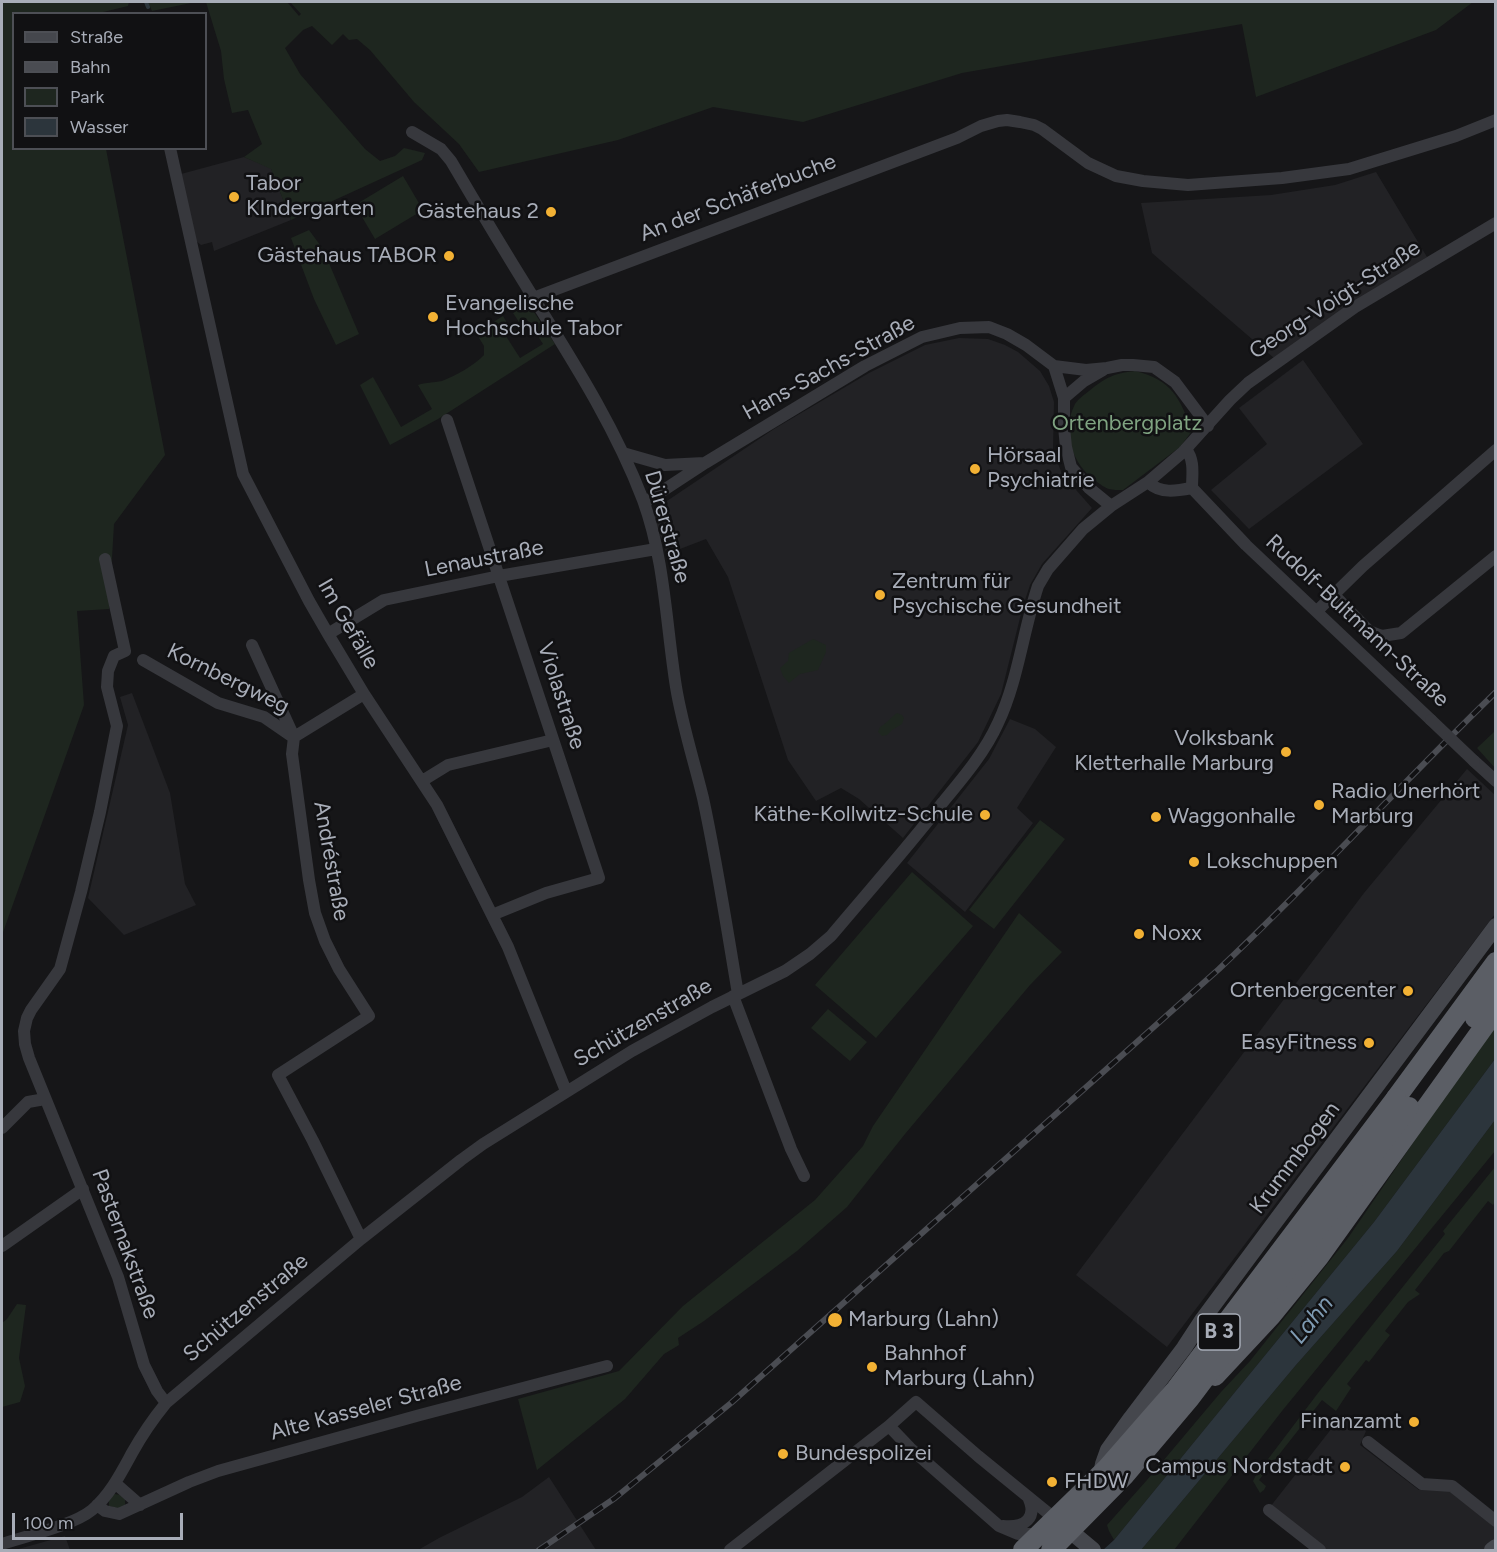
<!DOCTYPE html>
<meta charset="utf-8">
<style>
body{margin:0}
#map{position:relative;width:1497px;height:1552px;overflow:hidden;background:#161618;font-family:Figtree,sans-serif}
canvas{display:block}
.frame{position:absolute;inset:0;border:3px solid #a8adb8;pointer-events:none}
.legend{position:absolute;left:12px;top:12px;width:195px;height:138px;box-sizing:border-box;background:#111113;border:2px solid #4d4f55;margin:0;padding:8px 10px;list-style:none;font-size:18px;color:#a8adb8}
.legend li{display:flex;align-items:center;gap:12px;height:30px}
.legend b{width:30px;border:2px solid #4d4f55}
.scale{position:absolute;left:12px;top:1513px;width:171px;height:27px;box-sizing:border-box;border:3px solid #a8adb8;border-top:0;padding-left:8px;font-size:18px;line-height:21px;white-space:nowrap;color:#a8adb8;-webkit-text-stroke:4px #111113;paint-order:stroke}
</style>
<div id="map">
<canvas width="1497" height="1552"></canvas>
<div class="frame"></div>
<ul class="legend">
<li><b style="height:8px;background:#45474d"></b>Straße</li>
<li><b style="height:8px;background:#4a4c52"></b>Bahn</li>
<li><b style="height:16px;background:#1e261f"></b>Park</li>
<li><b style="height:16px;background:#2c353c"></b>Wasser</li>
</ul>
<div class="scale">100 m</div>
</div>
<script>
const ctx = document.querySelector('canvas').getContext('2d');
ctx.lineJoin = 'round';
function paint(path, color) { ctx.fillStyle = color; ctx.fill(path, 'evenodd'); }
function trace(path, color, width, dash) { ctx.strokeStyle = color; ctx.lineWidth = width; ctx.lineCap = dash ? 'butt' : 'round'; ctx.setLineDash(dash || []); ctx.stroke(path); }
function write(font, color, halo, rows, align = 'center') {
  ctx.font = font + ' Figtree,sans-serif'; ctx.lineWidth = 5; ctx.setLineDash([]); ctx.textBaseline = 'middle'; ctx.strokeStyle = halo; ctx.fillStyle = color; for (const [text, x, y, turn = 0] of rows) {
    ctx.save(); ctx.translate(x, y); ctx.rotate((+turn || 0) * Math.PI / 180); ctx.textAlign = isNaN(turn) ? turn : align; if (halo) ctx.strokeText(text, 0, 0); ctx.fillText(text, 0, 0); ctx.restore();
  }
}
const built = new Path2D(`
 M244 157 271 168 291 220 214 251 212 242 201 245 196 241 181 174Z
 M1376 172 1427 257 1310 333 1274 358 1152 253 1141 203 1271 195 1335 185Z
 M959 338 988 339 1005 345 1018 352 1040 371 1049 386 1054 402 1053 450 1062 474 1092 508 1042 564 1030 585 1023 606 1001 694 978 742 903 838 859 799 841 788 816 801 788 760 728 577 706 539 667 554 662 542 652 511 774 429 869 373 925 345Z
 M1303 360 1363 444 1249 529 1211 490 1267 444 1239 408Z
 M132 693 170 793 185 884 196 905 124 935 88 898 128 725 120 697Z
 M1010 719 1035 729 1056 747 1017 808 1033 823 965 912 907 863 989 759Z
 M1467 769 1495 795V914L1167 1347 1076 1275 1364 893Z
 M1343 1414 1366 1431 1360 1445 1419 1490H1450L1495 1524V1550H1323L1270 1507Z
 M549 1477 596 1550H418L439 1538 522 1497Z
 M65 1536 70 1550H15Z`);
const green = new Path2D(`
 M2 2H129L128 6 99 13 14 14V148L106 149 165 455 114 524 109 609 77 611 84 705 2 935Z
 M148 2H196L152 11Z
 M206 2H287L299 16 301 14 290 2H1473L1436 30 1256 97 1242 24 962 73 803 122 713 107 618 140 479 172 459 144 414 102 370 50 357 39 349 40 343 34 332 45 312 26 303 30 285 48 300 74 365 149 380 161 395 156 404 148 425 153 422 160 291 220 271 169 244 157 262 144 248 110 232 113 224 79 221 51Z
 M403 176 423 210 375 239 355 205Z
 M309 230 323 249 359 334 336 345 314 299 291 238Z
 M528 303 555 344 438 419 390 445 360 385 373 377 401 427 432 409 418 385C426 382 433 383 442 381 455 376 475 365 484 355V346L476 333 503 316 510 328 504 333 520 358 543 344 526 318 519 322 513 313Z
 M1135 371C1172 380 1180 398 1192 431L1180 447 1123 490C1118 490 1113 490 1109 489 1105 488 1100 484 1097 482 1072 465 1061 431 1075 404 1078 399 1084 395 1089 391 1105 378 1114 373 1135 371Z
 M813 639 826 645V652L818 670 800 674 789 683 783 676 780 668 788 661 789 653Z
 M897 713 902 715 904 718 902 724 892 730 887 735 882 736 878 732 880 727C887 723 890 718 897 713Z
 M1495 731V768L1477 748Z
 M1040 820 1065 839 994 929 969 910Z
 M912 872 973 926 876 1038 815 985Z
 M1019 913 1062 952 1030 985 905 1134 847 1207 797 1251 704 1321 678 1338 679 1345 664 1354 625 1399 537 1470 518 1399 619 1371 683 1306 815 1200 863 1146 873 1126Z
 M828 1009 867 1042 850 1061 811 1028Z
 M1495 1023V1059L1374 1222 1114 1540 1109 1531 1107 1525 1147 1480 1221 1392 1250 1361 1348 1238Z
 M1495 1120V1151L1282 1411 1174 1550H1141L1296 1365 1397 1251Z
 M1495 1167V1202L1493 1205 1488 1201 1449 1251 1444 1253 1415 1290 1420 1294 1408 1302 1385 1331 1390 1335 1369 1362 1366 1360 1347 1384 1351 1388 1336 1411 1322 1400 1259 1480 1266 1486 1264 1490 1260 1493 1253 1481 1256 1475 1318 1393 1445 1234 1443 1231Z
 M17 1304 26 1305 19 1358 25 1386 20 1402 2 1407V1323L7 1319Z
 M115 1494 120 1495 125 1499V1505L122 1509 109 1506V1500L111 1495Z`);
const water = new Path2D(`
 M1495 1059V1120L1397 1251 1296 1365 1141 1550H1103L1114 1540 1374 1222Z`);
const stream = new Path2D(`
 M146 2 148 7`);
const minor = new Path2D(`
 M412 132 441 149 451 161C478 207 505 252 533 297 574 363 615 427 643 500 665 560 666 625 676 687 682 724 694 761 703 798 717 863 727 929 738 994
 M170 148 243 474 309 601 328 634 364 694 437 805 508 947 566 1091
 M533 298 957 138 981 126 998 121 1007 120 1020 122 1034 125 1042 129 1088 163 1116 176 1143 181 1188 185 1282 178 1349 169 1456 136 1496 120
 M1054 366 1064 398V427L1066 447 1071 467 1089 488 1111 506
 M1064 398 1084 381 1103 370
 M447 420 599 878 546 893 492 915
 M1186 449C1195 461 1192 474 1192 488L1246 545 1431 720
 M623 453 665 465 704 463
 M1148 482C1160 494 1176 491 1192 488
 M644 503 705 463 865 366 922 337 960 328 989 327 1007 334 1026 345 1054 366 1086 370 1107 368 1122 365H1133L1154 367 1175 382 1208 426
 M105 559 125 651 114 656 108 671 107 687 117 726 100 812 81 892 60 969 31 1010 27 1018 24 1031 25 1044 29 1058 118 1277 144 1365 157 1391 166 1403
 M1334 595 1369 631 1382 636 1401 633 1496 556
 M1317 611 1363 566 1496 450
 M328 634 384 600 499 576 656 549
 M252 645 294 737 292 754 309 880 315 913 325 941 339 969 369 1016 278 1075 313 1141 361 1239
 M143 660 218 703 264 717 293 737
 M294 737 364 694
 M1474 761 1496 781
 M422 781 448 765 553 740
 M733 996 791 1149 804 1176
 M2 1128 28 1102 45 1099
 M2 1246 83 1189
 M889 1426 910 1448 999 1526 1018 1534H1034
 M1368 1442 1422 1484 1452 1486 1496 1521
 M115 1483 140 1505
 M97 1505 105 1511 119 1514 189 1482 218 1471 420 1415 607 1366
 M1269 1510 1320 1550
 M1003 1526C1025 1528 1038 1518 1028 1497
 M2 1544C26 1536 74 1525 92 1510 110 1495 121 1473 132 1453 142 1435 153 1419 166 1403L361 1239 461 1160 483 1144 632 1051 712 1007 785 971 810 954 831 936C868 892 907 848 943 802 963 778 985 752 998 723 1018 681 1023 631 1038 586L1048 569 1083 529 1111 506 1148 482 1183 452 1230 400 1248 383 1355 307 1496 223
 M730 1550 889 1426 916 1402 978 1456 1059 1522`);
const secondary = new Path2D(`
 M1101 1474 1103 1464 1108 1450 1131 1418 1184 1348 1203 1319 1272 1226 1496 926
 M1063 1525 1093 1550
 M1492 1550 1496 1547`);
const trunk = new Path2D(`
 M1475 1018 1496 991
 M1396 1098 1496 962
 M1215 1376 1271 1316 1319 1257 1496 1010`);
const rail = new Path2D(`
 M539 1550 615 1498 731 1403 1219 969C1314 880 1402 783 1496 692`);
const minorBridge = new Path2D(`
 M1431 720 1474 761`);
const trunkBridge = new Path2D(`
 M1023 1550 1106 1469 1176 1389 1396 1098
 M1051 1550 1124 1476 1190 1398 1409 1107`);
const markers = [
 [234,197,6,"#f2b134"],
 [551,212,6,"#f2b134"],
 [449,256,6,"#f2b134"],
 [433,317,6,"#f2b134"],
 [975,469,6,"#f2b134"],
 [880,595,6,"#f2b134"],
 [1286,752,6,"#f2b134"],
 [1319,805,6,"#f2b134"],
 [985,815,6,"#f2b134"],
 [1156,817,6,"#f2b134"],
 [1194,862,6,"#f2b134"],
 [1139,934,6,"#f2b134"],
 [1408,991,6,"#f2b134"],
 [1369,1043,6,"#f2b134"],
 [835,1320,8,"#f2b134"],
 [872,1367,6,"#f2b134"],
 [1414,1422,6,"#f2b134"],
 [783,1454,6,"#f2b134"],
 [1345,1467,6,"#f2b134"],
 [1052,1482,6,"#f2b134"]
];
const shields = [
 [1219,1332,42]
];
const shieldNames = [
 ["B 3",1219,1332]
];
const poiNames = [
 ["Tabor",246,184],
 ["KIndergarten",246,209],
 ["Gästehaus 2",539,212,"right"],
 ["Gästehaus TABOR",437,256,"right"],
 ["Evangelische",445,304],
 ["Hochschule Tabor",445,329],
 ["Hörsaal",987,456],
 ["Psychiatrie",987,481],
 ["Zentrum für",892,582],
 ["Psychische Gesundheit",892,607],
 ["Volksbank",1274,739,"right"],
 ["Kletterhalle Marburg",1274,764,"right"],
 ["Radio Unerhört",1331,792],
 ["Marburg",1331,817],
 ["Käthe-Kollwitz-Schule",973,815,"right"],
 ["Waggonhalle",1168,817],
 ["Lokschuppen",1206,862],
 ["Noxx",1151,934],
 ["Ortenbergcenter",1396,991,"right"],
 ["EasyFitness",1357,1043,"right"],
 ["Marburg (Lahn)",848,1320],
 ["Bahnhof",884,1354],
 ["Marburg (Lahn)",884,1379],
 ["Finanzamt",1402,1422,"right"],
 ["Bundespolizei",795,1454],
 ["Campus Nordstadt",1333,1467,"right"],
 ["FHDW",1064,1482]
];
const streetNames = [
 ["An der Schäferbuche",738,198,-21],
 ["Georg-Voigt-Straße",1335,300,-33],
 ["Hans-Sachs-Straße",829,368,-29],
 ["Dürerstraße",667,527,74],
 ["Lenaustraße",484,559,-11],
 ["Rudolf-Bultmann-Straße",1357,621,43],
 ["Im Gefälle",348,624,60],
 ["Kornbergweg",228,679,26],
 ["Violastraße",561,696,72],
 ["Andréstraße",331,861,80],
 ["Schützenstraße",643,1023,-30],
 ["Krummbogen",1295,1158,-53],
 ["Pasternakstraße",125,1244,70],
 ["Schützenstraße",246,1308,-40],
 ["Alte Kasseler Straße",366,1408,-15]
];
const parkNames = [
 ["Ortenbergplatz",1127,424]
];
const waterNames = [
 ["Lahn",1312,1320,-51]
];
paint(built, '#222225');
paint(green, '#1e261f');
paint(water, '#2c353c');
trace(stream, '#2c353c', 4);
trace(minor, '#37383d', 12);
trace(secondary, '#45474d', 16);
trace(trunk, '#5b5e65', 20);
trace(rail, '#4a4c52', 6);
trace(rail, '#111113', 4, [11]);
trace(minorBridge, '#37383d', 12);
trace(trunkBridge, '#5b5e65', 20);
for (const [x, y, r, color] of markers) { const dot = new Path2D(); dot.arc(x, y, r, 0, 2 * Math.PI); ctx.fillStyle = color; ctx.fill(dot); trace(dot, '#111113', 2); }
for (const [x, y, w] of shields) { const box = new Path2D(); box.roundRect(x - w / 2, y - 18, w, 36, 4.5); ctx.fillStyle = '#111113'; ctx.fill(box); trace(box, '#a8adb8', 1.5); }
write('bold 21px', '#a8adb8', null, shieldNames);
write('22px', '#a8adb8', '#111113', poiNames, 'left');
write('22px', '#a8adb8', '#111113', streetNames);
write('22px', '#7fa381', '#111113', parkNames);
write('italic 24px', '#7f9bb3', '#111113', waterNames);
</script>
